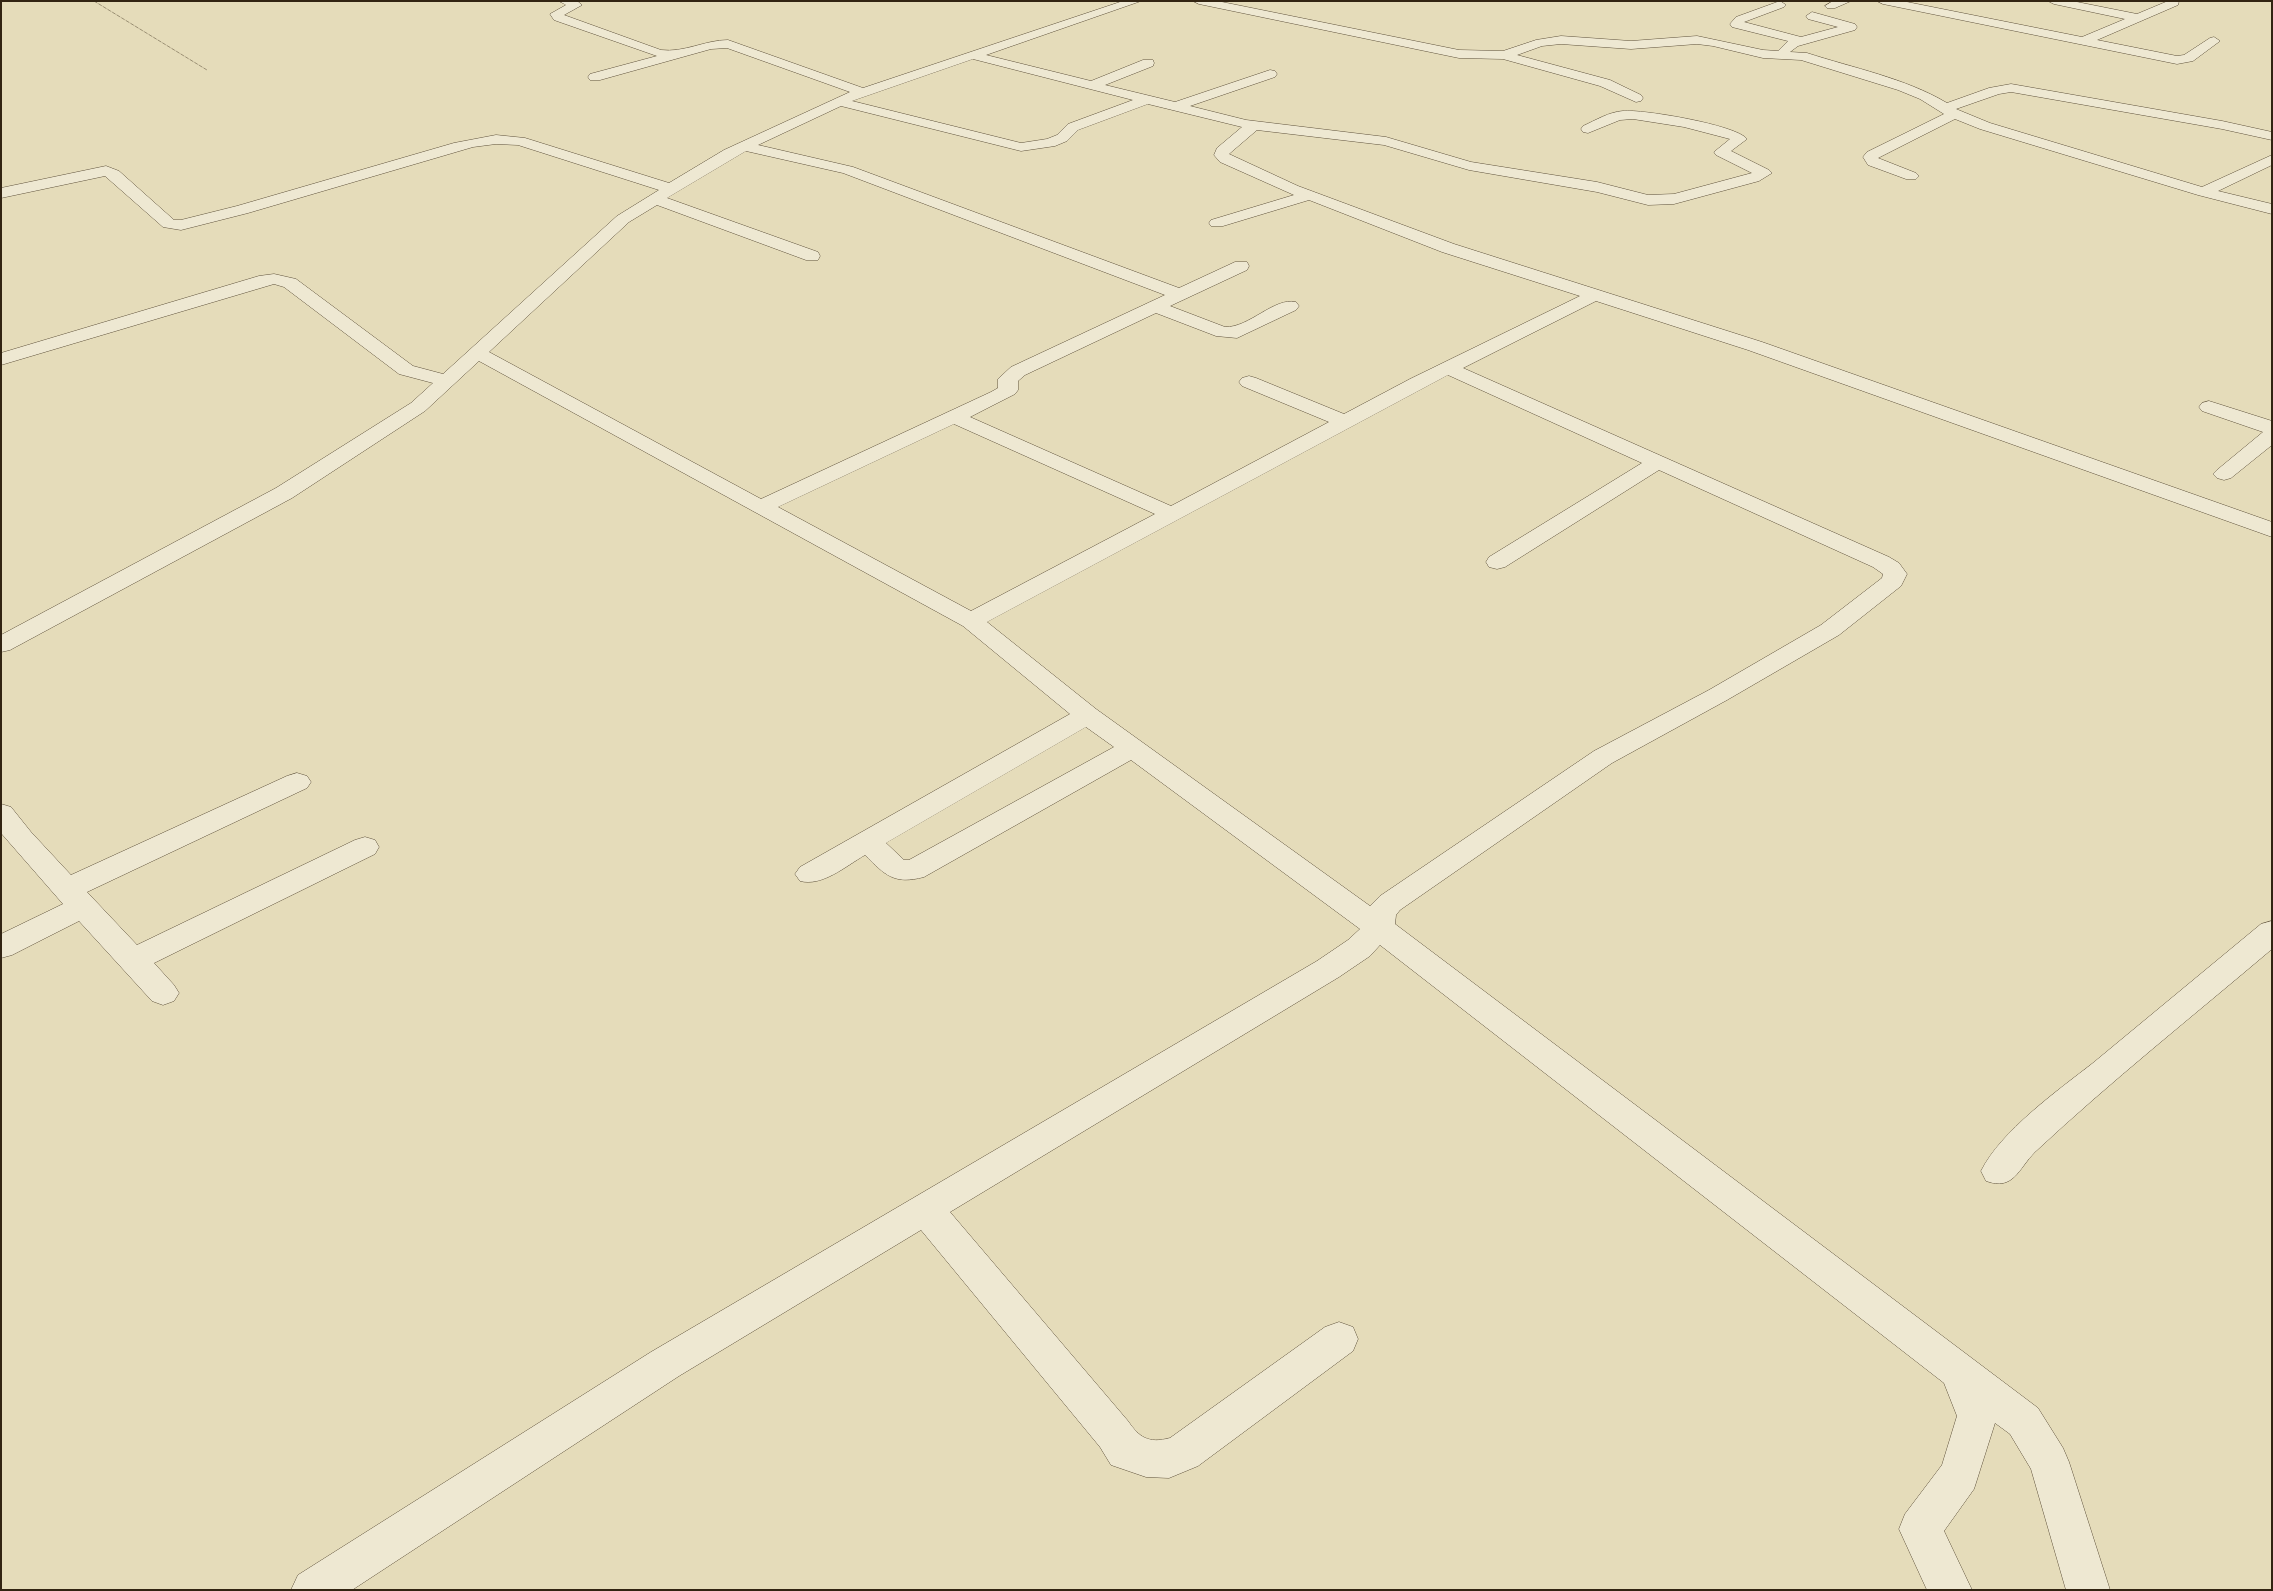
<!DOCTYPE html>
<style>
body{margin:0}
#map{position:relative;width:2273px;height:1591px;overflow:hidden;background:#e5dcba;font-family:"IM FELL English",serif}
canvas{display:block}
.frame{position:absolute;inset:0;border:2px solid #322412;pointer-events:none}
</style>
<div id="map">
<canvas width="2273" height="1591"></canvas>
<div class="frame"></div>
</div>
<script>
const ctx = document.querySelector('canvas').getContext('2d');
ctx.lineJoin = 'round';
function trace(path, color, width, dash) { ctx.strokeStyle = color; ctx.lineWidth = width; ctx.lineCap = dash ? 'butt' : 'round'; ctx.setLineDash(dash || []); ctx.stroke(path); }
function paint(path, color) { ctx.fillStyle = color; ctx.fill(path, 'evenodd'); }
const path = new Path2D(`
 M94 1 207 70`);
const minor = new Path2D(`
 M559 1H577L582 5 564 15 661 50C684 53 705 40 728 40L863 88 1123 1H1141L986 55 1091 81 1143 60H1153L1154 63 1153 66 1105 85 1175 102 1270 70 1275 71 1277 74 1275 77 1190 106 1246 120 1386 137 1471 162 1597 182 1648 195 1674 194 1752 173 1716 155 1714 152 1730 139 1684 127 1633 119 1620 120 1588 133 1583 132 1581 129 1583 126C1596 120 1609 112 1623 111 1642 109 1737 125 1747 139L1731 151 1769 170 1772 173 1759 181 1674 204 1648 205 1597 192 1469 170 1384 145 1257 130 1229 154 1298 186 1454 244 1762 342 2272 522V537L1748 350 1596 301 1463 368 1889 557 1899 563 1907 574 1901 586 1839 635 1727 700 1612 763 1400 910 1396 915 1395 924 2038 1408 2063 1448 2069 1462 2110 1590H2066L2031 1469 2010 1434 1995 1423 1974 1489 1944 1531 1972 1590H1927L1899 1529 1905 1514 1942 1465 1957 1416 1944 1383 1380 945 1370 956 1339 977 950 1212 1128 1421C1139 1437 1148 1444 1170 1438L1325 1327 1339 1322 1353 1327 1358 1339 1353 1351 1198 1466 1169 1478 1146 1477 1111 1465 1100 1447 921 1230 679 1376 352 1590H291L298 1575 651 1352 1317 961 1348 940 1360 929 1131 760 924 877C894 885 885 875 865 855 846 866 822 887 800 881L795 874 800 867 1070 714 963 626 479 361 425 411 292 498 10 650 1 652V635L276 488 411 403 433 383 399 374 284 287 274 284 1 365V353L259 276 274 274 296 279 413 366 443 374 617 216 659 190 518 145 496 144 473 147 248 213 181 230 163 227 105 176 1 198V188L106 166 119 171 174 220H181L237 206 454 143 496 135 525 138 669 183 724 150 850 92 727 48 711 49 600 80H590L588 77 590 74 657 56 554 20 550 14 566 5ZM973 59 1133 100 1068 124 1057 135 1047 139 1021 143 852 101ZM1148 104 1242 127 1217 148 1214 155 1220 162 1294 195 1211 220 1209 223 1211 226H1223L1309 200 1442 252 1580 296 1410 379 1344 414 1256 378 1249 376 1242 378 1239 382 1242 386 1329 422 1171 506 970 417 1015 394 1018 390V381L1025 375 1156 313 1216 336 1237 338 1296 310 1299 306 1296 302C1274 297 1249 328 1225 327L1170 306 1247 270 1249 266 1247 262H1235L1179 288 853 167 758 145 841 106 1021 151 1055 146 1067 141 1078 130ZM746 151 843 173 1165 295 1011 367 998 379V388L991 392 761 499 489 352 629 222 657 205 806 260H818L820 256 818 252 667 198ZM1448 375 1642 463 1489 557 1486 562 1489 567 1497 569 1505 567 1659 470 1873 567 1883 574 1882 578 1821 625 1709 690 1594 751 1380 896 1370 906 1096 709 987 622ZM954 424 1155 514 971 611 778 507ZM1086 727 1114 747 909 860H904L886 843Z
 M1193 1H1217L1459 50 1503 51 1536 40 1561 36 1631 41 1697 36 1763 50 1778 51 1788 41 1732 27 1730 24 1736 17 1780 1 1786 5 1784 7 1744 22 1801 37 1838 27 1808 19 1806 16 1812 12 1855 24 1857 27 1855 30 1798 46 1790 52 1807 53C1853 68 1905 78 1947 103L1989 88 2011 84 2222 121 2272 132V140L2222 129 2011 92 1999 94 1956 109 1990 123 2202 187 2272 155V165L2218 191 2272 204V214L2198 195 1980 129 1955 119 1878 158 1916 173 1919 176 1916 179H1906L1868 165 1863 157 1867 152 1944 114 1920 99 1898 90 1801 60 1763 58 1713 46 1697 44 1631 49 1561 44 1542 46 1517 55 1610 80 1641 95 1643 98 1641 101 1636 102 1600 86 1503 59 1459 58 1199 4Z
 M1833 1H1851L1835 8H1827L1825 6Z
 M1877 1H1902L2082 37 2125 19 2054 4 2048 1H2072L2137 14 2168 1H2179L2178 5 2097 40 2177 56 2184 55 2210 38 2214 37 2220 41 2193 61 2177 64 1883 4Z
 M2209 401 2272 421V445L2231 478 2224 480 2217 478 2213 474 2217 470 2263 432 2202 411 2199 407 2202 403Z
 M297 773 307 776 311 782 307 788 87 892 137 945 355 840 365 837 375 840 379 847 375 854 154 963 174 985 179 993 174 1001 163 1005 152 1001 79 921 12 955 1 958V934L63 904 1 833V804L11 807 31 832 71 875 287 776Z
 M2272 921V949C2193 1016 2111 1081 2035 1152 2018 1169 2014 1191 1986 1181L1981 1171C2001 1131 2057 1091 2093 1063 2149 1017 2205 970 2261 924Z`);
trace(minor, '#5f523c', 1);
trace(path, '#322412', 1, [0.5, 1]);
paint(minor, '#eee8d2');
</script>
